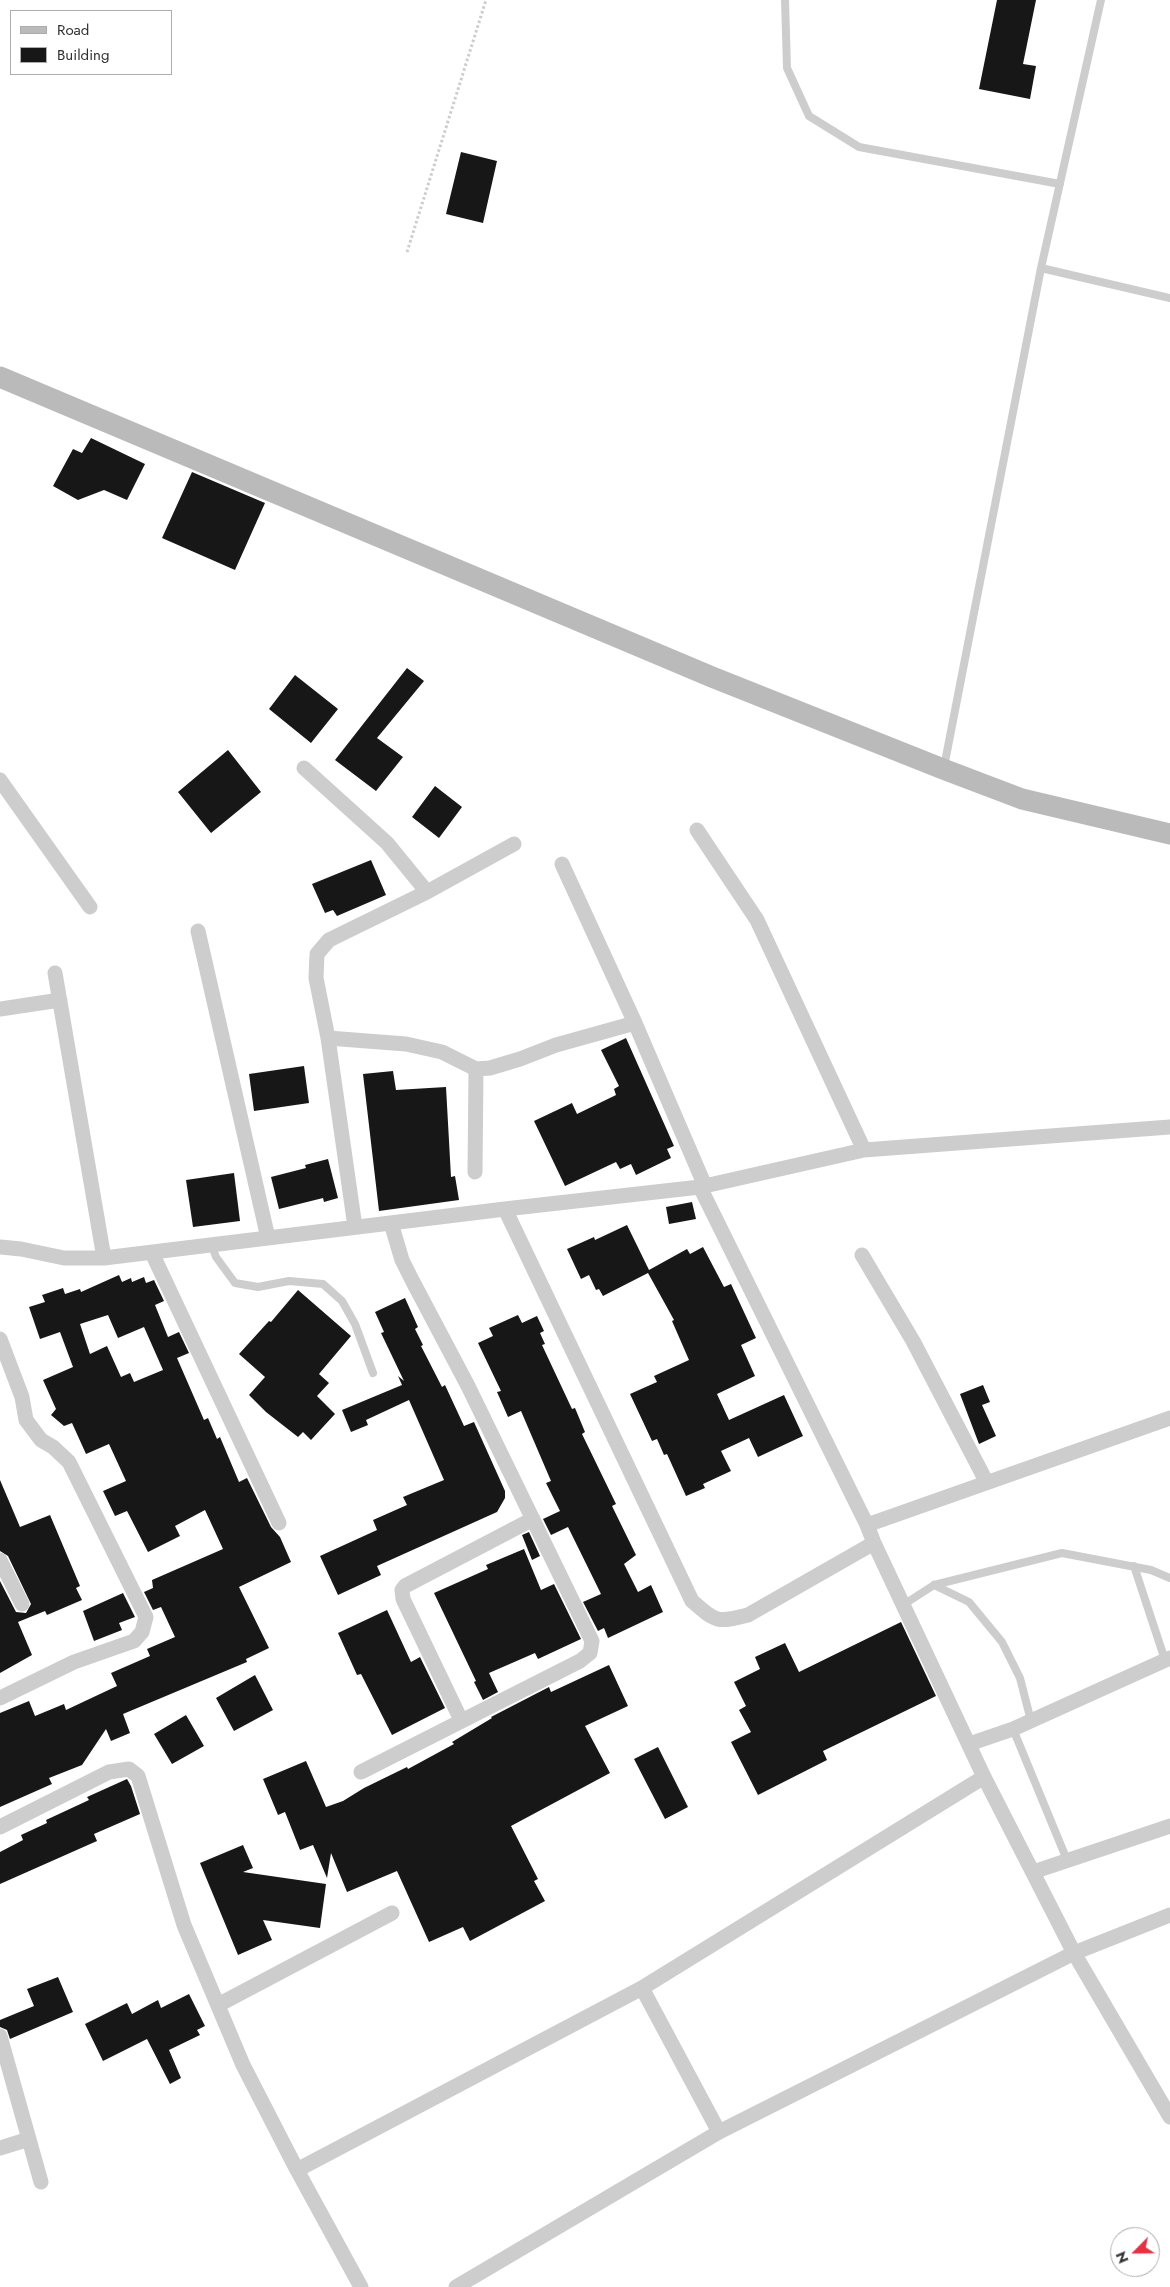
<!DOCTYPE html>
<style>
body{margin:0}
#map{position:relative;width:1170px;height:2287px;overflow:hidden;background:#fff;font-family:Jost,sans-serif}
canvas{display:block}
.legend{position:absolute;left:10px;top:10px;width:162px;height:65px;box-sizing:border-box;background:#fff;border:1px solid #acacac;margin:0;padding:6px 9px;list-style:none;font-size:15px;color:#303030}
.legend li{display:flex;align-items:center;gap:10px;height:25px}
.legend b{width:25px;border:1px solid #acacac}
.north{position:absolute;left:1110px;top:2227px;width:50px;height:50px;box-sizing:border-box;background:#fff;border:1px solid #acacac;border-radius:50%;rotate:247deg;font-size:14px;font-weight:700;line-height:20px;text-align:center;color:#303030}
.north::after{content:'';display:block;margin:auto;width:18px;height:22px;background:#eb2f43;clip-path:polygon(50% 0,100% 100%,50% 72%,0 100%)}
</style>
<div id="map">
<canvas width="1170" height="2287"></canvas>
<ul class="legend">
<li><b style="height:6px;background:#bababa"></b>Road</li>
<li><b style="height:14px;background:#171717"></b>Building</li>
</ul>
<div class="north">N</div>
</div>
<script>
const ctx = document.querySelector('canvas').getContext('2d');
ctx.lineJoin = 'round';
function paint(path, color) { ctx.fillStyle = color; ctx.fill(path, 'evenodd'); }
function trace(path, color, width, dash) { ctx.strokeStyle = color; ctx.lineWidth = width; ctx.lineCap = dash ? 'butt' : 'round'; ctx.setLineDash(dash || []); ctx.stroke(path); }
const building = new Path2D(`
 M997 0H1036L1023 64 1036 66 1030 99 979 89Z
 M461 152 497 161 483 223 446 214Z
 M91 438 145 464 127 500 104 490 78 500 53 486 73 449 82 453Z
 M192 472 265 503 235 570 162 538Z
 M407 668 424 681 377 738 403 757 376 791 335 760Z
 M295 675 338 709 311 743 269 709Z
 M228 750 261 792 211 833 178 792Z
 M435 786 462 807 439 838 412 817Z
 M371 860 386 895 337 916 333 910 325 913 312 884Z
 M626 1038 674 1146 667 1149 671 1158 636 1175 631 1164 620 1169 616 1162 565 1186 534 1121 572 1103 577 1114 616 1095 614 1089 619 1086 601 1050Z
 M304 1066 309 1103 254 1111 249 1074Z
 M393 1071 396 1090 446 1087 451 1177 455 1176 459 1200 379 1211 363 1074Z
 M328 1159 338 1198 324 1202 323 1198 279 1209 271 1177 306 1168 305 1165Z
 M234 1173 240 1221 193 1227 186 1180Z
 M692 1202 696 1219 669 1224 666 1207Z
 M627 1225 649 1270 687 1249 690 1254 703 1247 724 1287 731 1284 756 1338 741 1345 755 1376 717 1394 729 1420 784 1395 803 1436 758 1457 749 1438 721 1451 731 1471 703 1484 705 1488 686 1496 667 1454 664 1455 657 1439 652 1441 630 1394 657 1382 654 1376 689 1360 672 1321 674 1320 648 1273 603 1296 599 1289 596 1290 589 1275 581 1279 567 1249 594 1237 595 1240Z
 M119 1275 122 1282 131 1278 132 1282 144 1277 146 1283 154 1280 164 1301 155 1305 168 1337 179 1332 189 1353 177 1358 204 1420 208 1418 217 1439 220 1437 239 1482 247 1478 271 1527 280 1537 291 1562 239 1587 269 1648 246 1659 247 1662 123 1714 130 1733 111 1741 106 1729 82 1765 49 1778 52 1784 0 1807V1713L29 1701 35 1716 64 1704 66 1710 117 1686 111 1673 150 1656 147 1649 175 1637 161 1607 153 1610 144 1592 153 1588 152 1580 223 1549 205 1510 175 1526 180 1536 148 1552 127 1511 115 1516 103 1491 126 1481 109 1444 86 1454 72 1423 64 1426 51 1415 56 1409 43 1380 73 1367 60 1332 40 1339 29 1307 45 1302 42 1295 63 1288 65 1294 80 1289 81 1292ZM108 1315 118 1338 144 1327 163 1370 134 1382 130 1373 121 1377 107 1346 90 1354 80 1324Z
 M298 1290 351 1336 319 1374 329 1383 317 1396 335 1414 311 1440 303 1432 298 1437 266 1412 249 1395 265 1377 239 1354 269 1321 271 1322Z
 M405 1298 418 1327 415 1329 423 1345 421 1346 442 1387 445 1385 464 1426 474 1422 505 1491V1498L497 1512 377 1566 381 1575 338 1595 320 1556 377 1530 373 1520 407 1505 403 1497 444 1480 409 1400 366 1420 368 1425 351 1432 342 1410 402 1385 398 1376 404 1381 381 1333 384 1332 375 1312Z
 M518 1315 522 1323 537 1316 544 1331 540 1333 545 1344 542 1345 572 1409 575 1408 585 1432 582 1434 616 1504 612 1506 636 1555 624 1564 638 1592 651 1585 663 1612 608 1638 604 1628 598 1631 583 1602 601 1594 568 1527 551 1535 543 1519 560 1511 546 1483 551 1481 521 1411 508 1417 497 1392 501 1391 478 1343 493 1336 489 1328Z
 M983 1385 990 1402 982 1405 996 1436 979 1444 960 1394Z
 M0 1480 20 1527 50 1515 80 1586 76 1588 82 1600 47 1615 45 1611 18 1622 32 1655 0 1673V1581L16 1612 26 1613 31 1604 8 1556 0 1551Z
 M529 1532 540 1556 532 1560 522 1535Z
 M524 1549 541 1590 554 1584 581 1639 538 1659 535 1653 489 1673 498 1692 483 1700 474 1682 476 1681 434 1593 488 1569 486 1565Z
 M123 1593 135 1617 119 1623 122 1630 94 1641 83 1611Z
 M387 1610 411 1662 420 1657 445 1708 392 1735 361 1674 357 1675 338 1633Z
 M901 1622 936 1696 823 1751 827 1760 758 1795 731 1742 751 1732 739 1710 746 1706 734 1682 760 1669 755 1657 785 1643 799 1672Z
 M609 1665 628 1706 585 1726 610 1773 511 1826 538 1879 534 1881 545 1901 470 1941 463 1927 429 1942 397 1871 347 1892 331 1853 327 1878 313 1845 300 1850 285 1812 278 1815 263 1779 306 1761 326 1807 343 1801 364 1788 407 1767 408 1769 454 1744 452 1742 492 1718 491 1717 549 1687 551 1692Z
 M255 1675 273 1710 234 1731 216 1698Z
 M186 1715 204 1746 172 1764 154 1734Z
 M658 1747 688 1807 665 1819 634 1759Z
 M127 1779 131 1786 140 1814 94 1834 97 1841 0 1884V1852L23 1840 21 1835 47 1823 46 1820 89 1800 87 1797Z
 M243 1845 253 1868 243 1872 326 1884 320 1928 263 1920 272 1940 238 1955 200 1863Z
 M58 1977 73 2012 10 2039 7 2030 0 2027V2020L34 2006 27 1989Z
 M189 1994 205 2026 197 2030 200 2035 169 2050 181 2078 170 2084 147 2039 103 2061 85 2024 127 2003 132 2014 158 2000 161 2008Z`);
const path = new Path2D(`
 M407 252 486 0`);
const lane = new Path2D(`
 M785 0 787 68 809 116 859 147 1060 184
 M1041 268 1170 298
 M944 767 1041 268 1101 0
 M212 1246 216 1257 235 1283 258 1287 289 1281 323 1284 342 1301 355 1324 373 1373
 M1134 1566 1165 1660
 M934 1585 969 1602 1002 1642 1020 1678 1031 1721
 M903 1605 934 1585 1062 1553 1151 1570 1170 1578
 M1013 1729 1067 1860`);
const street = new Path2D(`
 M304 768 387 843 427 892 329 940 317 954 316 978 328 1038 355 1227
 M0 780 90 907
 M697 830 757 920 864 1150
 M562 864 635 1023
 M427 892 514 844
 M198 931 268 1238
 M55 973 104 1258
 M0 1009 60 1000
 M328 1038 406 1044 442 1052 476 1069 490 1068 520 1059 556 1045 635 1023 705 1186
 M475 1172 476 1069
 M700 1187 867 1525 874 1543 984 1777 1074 1953 1170 2117
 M505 1209 692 1601C716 1622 717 1623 748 1615L874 1543
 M0 1247 21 1249 64 1258H104L505 1209 700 1187 864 1150 1170 1127
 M152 1253 279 1523
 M862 1255 913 1341 986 1481
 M0 1339 22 1397 26 1420 41 1440 53 1447 69 1462 146 1617 142 1632 134 1641 74 1662 0 1698
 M867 1525 1170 1418
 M0 1560 22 1604
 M461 1720 403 1599 402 1590 405 1586 533 1519
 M969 1744 1013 1729 1170 1658
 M361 1772 580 1661 590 1653 592 1641 468 1386 412 1280 402 1260 391 1223
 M0 1827 109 1772 129 1769 138 1776 184 1925 243 2065 297 2170
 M1033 1872 1170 1826
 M218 2005 392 1913
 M0 2036 41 2182
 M719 2132 642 1988 984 1777
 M0 2148 29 2139
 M361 2287 297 2170 642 1988
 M456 2287 719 2132 1074 1953 1170 1915`);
const secondary = new Path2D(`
 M0 377 712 677 943 769 1022 799 1170 834`);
paint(building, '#171717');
trace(path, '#cdcdcd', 3, [2.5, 2.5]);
trace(lane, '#cdcdcd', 8);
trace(street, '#cdcdcd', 15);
trace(secondary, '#bababa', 21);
</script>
